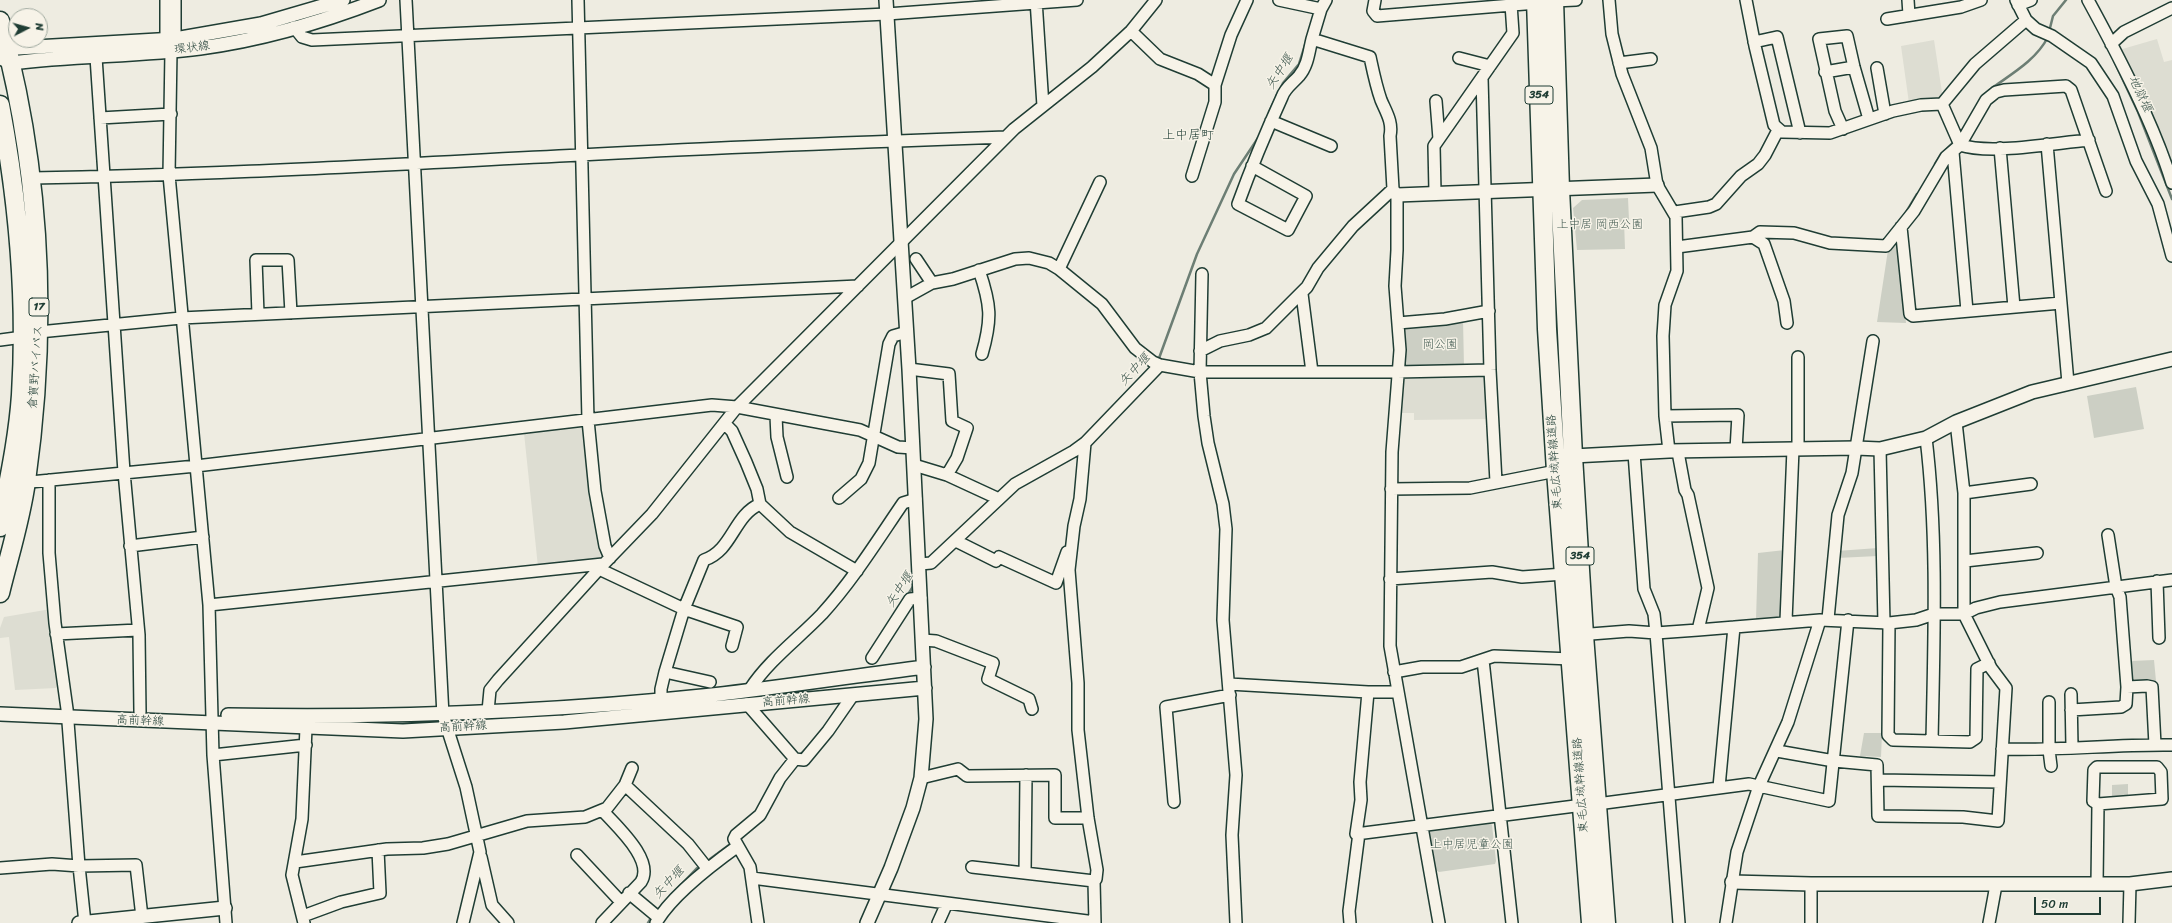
<!DOCTYPE html>
<meta charset="utf-8">
<style>
body{margin:0}
#map{position:relative;width:2172px;height:923px;overflow:hidden;background:#eeece1;font-family:Sriracha,sans-serif}
canvas{display:block}
.north{position:absolute;left:8px;top:8px;width:40px;height:40px;box-sizing:border-box;background:#f7f3e8;border:1px solid #a1aaa0;border-radius:50%;rotate:84deg;font-size:11px;font-weight:700;line-height:16px;text-align:center;color:#1f3d34}
.north::after{content:'';display:block;margin:auto;width:14px;height:18px;background:#1f3d34;clip-path:polygon(50% 0,100% 100%,50% 72%,0 100%)}
.scale{position:absolute;left:2034px;top:897px;width:67px;height:18px;box-sizing:border-box;border:2px solid #1f3d34;border-top:0;padding-left:5px;font-size:12px;line-height:14px;white-space:nowrap;color:#1f3d34;-webkit-text-stroke:3px #f7f3e8;paint-order:stroke}
</style>
<div id="map">
<canvas width="2172" height="923"></canvas>
<div class="north">N</div>
<div class="scale">50 m</div>
</div>
<script>
const ctx = document.querySelector('canvas').getContext('2d');
ctx.lineJoin = 'round';
function paint(path, color) { ctx.fillStyle = color; ctx.fill(path, 'evenodd'); }
function trace(path, color, width, dash) { ctx.strokeStyle = color; ctx.lineWidth = width; ctx.lineCap = dash ? 'butt' : 'round'; ctx.setLineDash(dash || []); ctx.stroke(path); }
function write(font, color, halo, rows, align = 'center') {
  ctx.font = font + ' Sriracha,"Klee One",sans-serif'; ctx.lineWidth = 3; ctx.setLineDash([]); ctx.textBaseline = 'middle'; ctx.strokeStyle = halo; ctx.fillStyle = color; for (const [text, x, y, turn = 0] of rows) {
    ctx.save(); ctx.translate(x, y); ctx.rotate((+turn || 0) * Math.PI / 180); ctx.textAlign = isNaN(turn) ? turn : align; if (halo) ctx.strokeText(text, 0, 0); ctx.fillText(text, 0, 0); ctx.restore();
  }
}
const built = new Path2D(`
 M2157 39 2164 62 2172 60V169L2119 50Z
 M1934 40 1943 99 1909 103 1901 46Z
 M1484 375 1486 377 1488 419 1414 420V413H1398L1400 382 1404 379Z
 M585 426 602 545 600 560 538 567 524 433Z
 M51 609 59 683 56 688 15 690 9 637 0 638V628L4 617Z`);
const green = new Path2D(`
 M1628 198 1629 220 1624 221 1625 249 1577 250 1573 208 1582 200Z
 M1898 239 1906 323 1877 322 1888 250Z
 M1463 319 1464 367 1402 370 1403 328Z
 M2136 387 2144 429 2094 438 2087 396Z
 M1878 548V556L1837 558V551Z
 M1785 550 1783 616 1780 618 1756 620 1758 553Z
 M2154 660 2156 681 2137 682 2131 677V661Z
 M1864 733H1882L1881 757 1860 756Z
 M2128 784V800H2112V785Z
 M1488 820 1492 825 1496 861 1495 864 1439 872 1433 869 1427 832 1432 828Z`);
const stream = new Path2D(`
 M2049 32 2053 16 2066 0
 M2114 61 2138 112 2172 199
 M1992 88C2013 73 2036 60 2048 37
 M1269 112 1283 83 1299 64 1305 45
 M1935 164 1941 154 1955 141
 M1905 214 1917 194
 M1158 361 1197 254 1234 174 1258 138
 M907 596 914 585
 M800 755 808 747
 M710 859 729 845
 M677 889 697 868
 M656 912 664 903
 M648 923 651 918`);
const minor = new Path2D(`
 M166 0V40
 M406 0 443 715 466 787 480 852 463 923
 M578 0 588 420 595 491 605 546 610 558
 M1036 0 1043 106
 M1279 0 1321 9
 M1326 0 1321 9 1312 39 1370 57C1373 71 1376 86 1381 100 1386 112 1393 122 1390 136L1393 189 1397 195V250L1395 286 1400 350 1392 452 1390 646 1439 923
 M1375 0 1373 11 1377 16 1537 3
 M1609 0 1612 34 1622 74 1651 148 1657 185 1676 217 1677 271 1665 305 1663 336 1665 416 1669 451
 M1746 0 1755 46 1774 125 1782 132 1830 133 1893 111 1921 105 1942 104 1960 145C1991 155 2054 143 2089 140
 M1908 0 1909 15
 M2016 0 2026 20 2036 29 2052 36 2091 63 2113 96 2136 161 2158 204 2172 256
 M2088 0C2118 55 2154 124 2172 183
 M1554 1 1576 0
 M2018 5 2031 0
 M1887 19 1961 7 1981 0
 M294 27 302 37 312 40 887 14 1077 0
 M1131 31 1160 59 1198 74 1215 85V102L1192 176
 M175 39V0
 M1754 42 1777 37 1800 133
 M2111 44 2124 32 2172 8
 M171 51 169 175 209 605 213 755 226 923
 M96 57 124 472 139 635 140 712
 M1459 58 1490 66
 M1619 63 1651 59
 M1877 68 1885 114
 M1825 72 1854 67
 M1482 78 1490 370 1496 482
 M1215 85 1231 35 1247 0
 M1436 101 1439 139
 M1942 104 1975 64 2026 20
 M100 118 171 114
 M1271 121 1331 146
 M1843 129 1835 111 1819 39 1847 36 1854 67 1869 119
 M2047 144 2068 383
 M2000 148 2014 307
 M1953 152 1967 311
 M1252 166 1306 196 1288 230 1238 204C1251 168 1266 132 1282 97 1285 88 1293 83 1299 76 1308 66 1309 51 1312 39
 M32 178C215 175 397 164 580 155 722 147 864 142 1006 137
 M1435 192 1434 146 1513 33 1511 4
 M1675 212 1709 207 1716 204 1741 176 1758 164 1765 155 1778 130
 M1901 227 1910 314 1913 316 2061 303
 M1753 237 1764 244 1784 301 1787 323
 M1677 247 1753 237 1760 232 1794 233 1830 243 1886 246 1914 211 1946 157 1960 145 1986 100 1996 92 2004 90 2066 86 2071 90 2106 191
 M916 259 932 283
 M1059 269 1100 182
 M979 270C991 305 992 319 982 354
 M1202 274 1200 372 1204 416 1208 443 1223 504 1226 529 1223 620 1236 775 1232 835 1236 923
 M1302 294 1312 372
 M905 298 932 283 953 279 1015 259 1029 258 1049 263 1059 269 1102 304 1135 348 1153 362 1160 365 1200 372H1397L1490 370
 M258 314 256 260H288L291 313
 M1398 323 1445 319 1489 311
 M39 332 181 318 858 286
 M0 340 23 337
 M1200 351 1220 341 1249 335 1266 328 1307 287 1318 268 1353 226 1393 189
 M909 369 949 374 952 421 967 428 957 458 947 475
 M776 416 777 437 787 477
 M1665 416 1738 415 1736 450
 M725 424 732 431 746 462 757 489 760 504 790 532 857 571
 M1926 438C1938 538 1934 640 1932 741
 M1085 443 1080 499 1074 526 1069 570 1078 683V730L1088 818 1097 870 1096 879 1094 881
 M1798 449V357
 M1880 449 1884 623
 M1678 452 1685 490 1688 495 1708 588 1698 630
 M1634 453 1644 589 1654 614 1656 633 1679 923
 M914 465 947 475 999 499
 M49 480V553L55 623 67 709 79 866 136 865 142 917
 M20 483 196 466 712 405 737 407 860 430 898 447 913 448
 M1391 489 1470 488 1556 471
 M1964 493 2031 484
 M839 498 861 479 869 463 889 344 893 336 907 332
 M956 541 996 561 999 557 1056 583 1067 552
 M130 546 203 537
 M1965 561 2037 553
 M920 564 931 563 1015 484 1074 451 1085 443 1160 365
 M599 569 684 609 737 627 732 646
 M1390 579 1492 572 1522 577 1564 574
 M2157 581 2159 638
 M209 605 603 564
 M1828 619 1838 515 1852 473 1873 341
 M1786 621 1793 449
 M1889 623 1888 735 1893 740 1970 742 1976 738 1977 669 1989 663
 M56 634 138 630
 M1578 635 1629 631 1656 633 1698 630 1820 620 1889 623 1916 620 1934 614H1964L1976 608 2000 602 2172 580
 M923 640 936 641 993 663 988 679 1029 699 1032 709
 M872 658 910 599 921 598
 M1483 660 1512 923
 M1394 672 1422 667H1461L1494 656 1572 659
 M710 682 665 672 684 609 704 560C733 550 733 516 760 504
 M1229 684 1368 692H1397
 M2127 687 2147 686 2152 687 2155 745
 M750 689C769 660 798 639 822 614 853 580 877 541 903 503L916 499
 M1368 692 1360 782 1361 800 1356 834 1583 805
 M2071 694 2072 747
 M661 699V689L665 672
 M2049 702V750L2051 766
 M747 704 795 759 804 760 828 731 853 695
 M2071 710 2121 707 2126 704 2127 687 2120 597 2116 587 2108 535
 M488 711 490 690 498 680 599 569 652 514 737 407 1014 129 1092 67 1131 31 1156 0
 M2002 749C2059 751 2115 744 2172 745
 M1777 751 1834 761 1877 765 1878 816 1963 817 1998 821 2006 688 1991 668 1964 614V493L1956 422
 M213 755 306 745
 M921 778 958 769 967 776 1055 775V818H1088
 M1879 780 2000 782
 M625 785 688 844 707 868
 M1719 787 1734 627
 M1174 802 1166 707 1230 695
 M1597 804 1749 784 1829 801 1848 620
 M577 855 621 902
 M481 857 492 905 508 923
 M295 862 387 849 423 848 448 844 527 821 585 817 607 808 625 785 632 768
 M972 867 1094 881 1095 923
 M0 868 52 864 79 866 85 923
 M1025 873 1026 775
 M752 878 1095 922
 M2097 884 2098 804 2093 801 2094 770 2097 767H2157L2161 772 2162 799 2098 804
 M629 893 659 918
 M303 916 341 902 380 893 378 850
 M304 923 292 875 302 819 306 728
 M602 923 641 882C655 860 616 826 603 811
 M656 923C671 896 713 864 738 846
 M758 923 750 867 734 839 736 835 760 815 780 778 795 759
 M938 923 947 903
 M1350 923 1349 911 1359 833
 M1726 923 1737 852 1759 786 1788 722 1820 620
 M1811 923V884
 M1989 923 1996 885
 M2129 923 2130 884`);
const tertiary = new Path2D(`
 M0 49 175 39 261 24 343 0
 M3 59 12 63C75 55 138 56 200 48 261 40 322 22 379 0
 M1397 195 1657 185
 M1573 456 1669 451 1856 448 1880 449 1926 438 1956 422 2032 392 2172 359
 M0 714 403 731 564 722 925 688
 M228 715C389 718 551 712 712 695 783 687 854 676 924 667
 M1732 882 1811 884H2130L2172 879
 M79 923 225 908
 M867 923 891 868 913 808 921 778 926 719 909 369 886 0`);
const trunk = new Path2D(`
 M1536 0 1547 329 1556 471 1591 923
 M1554 0 1560 189 1573 456 1584 635 1606 923
 M0 21C42 173 48 325 26 481 21 519 9 556 0 593
 M0 105C18 200 27 299 21 395 18 439 8 484 0 527`);
const shields = [
 [1539,95,28],
 [39,307,20],
 [1580,556,28]
];
const shieldNames = [
 ["354",1539,95],
 ["17",39,307],
 ["354",1580,556]
];
const streetNames = [
 ["環状線",192,48,-7],
 ["倉賀野バイパス",36,367,-86],
 ["東毛広域幹線道路",1555,462,-94],
 ["高前幹線",786,701,-5],
 ["高前幹線",140,721,2],
 ["高前幹線",463,727,-3],
 ["東毛広域幹線道路",1581,785,-94]
];
const parkNames = [
 ["上中居 岡西公園",1600,225],
 ["岡公園",1440,345],
 ["上中居児童公園",1472,845]
];
const waterNames = [
 ["矢中堰",1280,72,-57],
 ["地獄堰",2140,94,65],
 ["矢中堰",1135,370,-47],
 ["矢中堰",900,590,-57],
 ["矢中堰",669,883,-47]
];
const neighbourhoodNames = [
 ["上中居町",1188,136]
];
paint(built, '#ddddd2');
paint(green, '#cccfc4');
trace(stream, '#6c7e74', 2.5);
trace(minor, '#1f3d34', 14);
trace(tertiary, '#1f3d34', 16);
trace(trunk, '#1f3d34', 21);
trace(minor, '#f7f3e8', 11);
trace(tertiary, '#f7f3e8', 13);
trace(trunk, '#f7f3e8', 18);
for (const [x, y, w] of shields) { const box = new Path2D(); box.roundRect(x - w / 2, y - 9, w, 18, 3); ctx.fillStyle = '#f7f3e8'; ctx.fill(box); trace(box, '#1f3d34', 1); }
write('bold 11px', '#1f3d34', null, shieldNames);
write('12px', '#1f3d34', '#f7f3e8', streetNames);
write('12px', '#425a51', '#f7f3e8', parkNames);
write('italic 13px', '#3f584f', '#f7f3e8', waterNames);
write('13px', '#1f3d34', '#f7f3e8', neighbourhoodNames);
</script>
